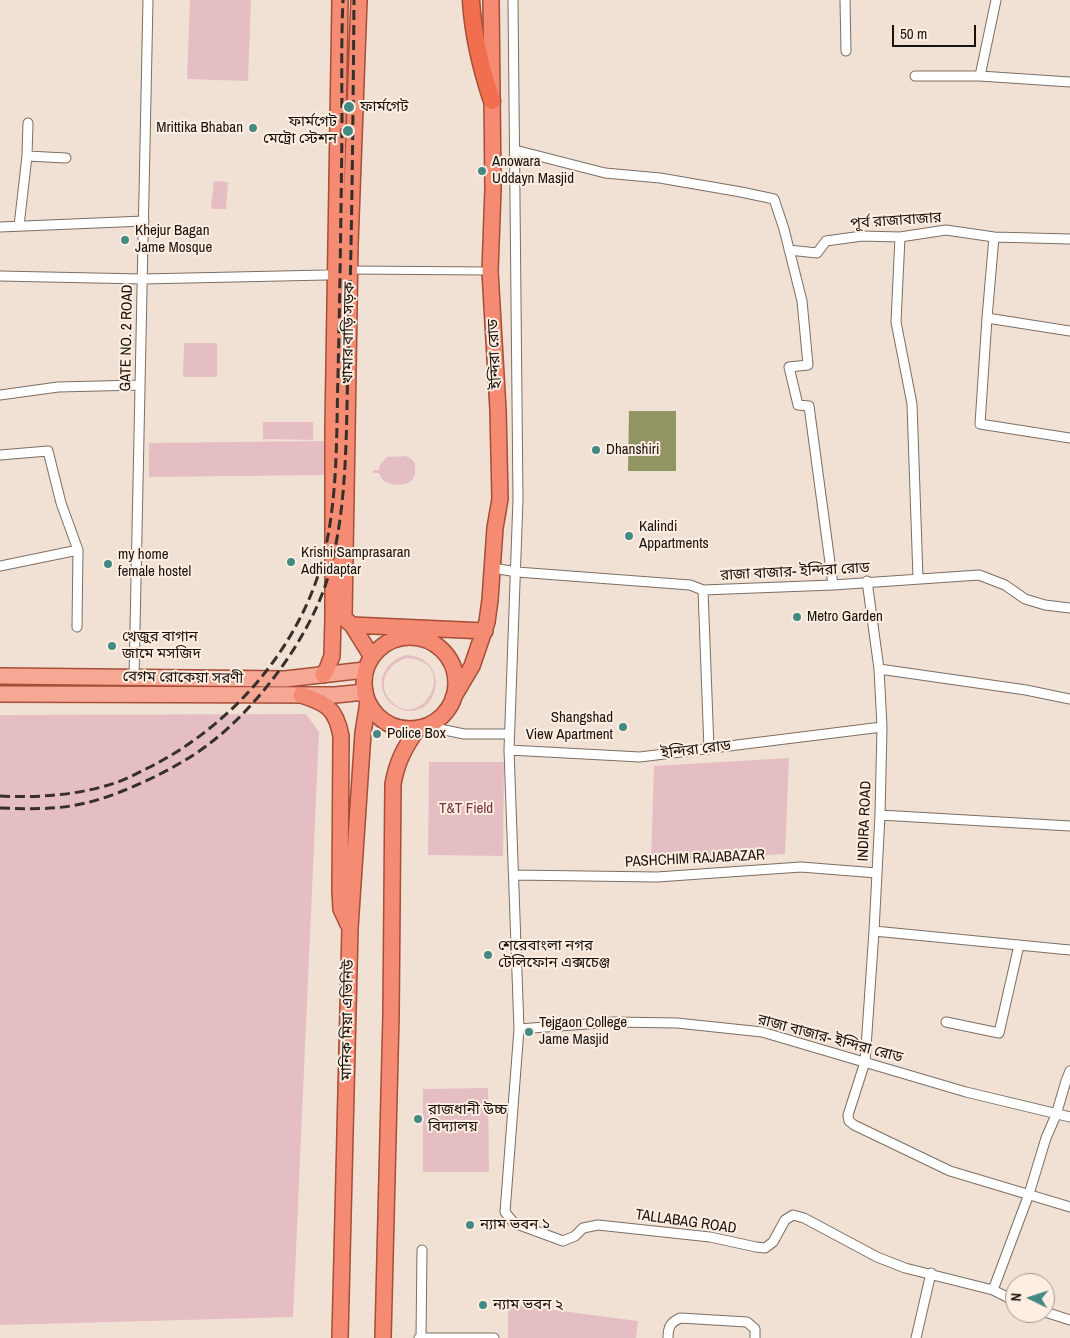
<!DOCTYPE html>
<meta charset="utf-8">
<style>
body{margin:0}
#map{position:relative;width:1070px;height:1338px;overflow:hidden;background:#f1e1d4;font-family:"Archivo Narrow",sans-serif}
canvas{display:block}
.north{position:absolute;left:1005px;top:1273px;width:50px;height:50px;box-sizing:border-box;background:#feeee1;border:1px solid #a2968d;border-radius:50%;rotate:274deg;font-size:14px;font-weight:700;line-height:20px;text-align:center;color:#18120e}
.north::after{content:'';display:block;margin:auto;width:18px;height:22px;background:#438a84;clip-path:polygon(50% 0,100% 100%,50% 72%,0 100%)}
.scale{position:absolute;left:892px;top:25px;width:84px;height:22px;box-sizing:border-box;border:2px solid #18120e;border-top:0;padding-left:6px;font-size:15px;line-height:18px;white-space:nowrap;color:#18120e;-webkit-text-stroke:4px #feeee1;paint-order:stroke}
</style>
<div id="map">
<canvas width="1070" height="1338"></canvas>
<div class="north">N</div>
<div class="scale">50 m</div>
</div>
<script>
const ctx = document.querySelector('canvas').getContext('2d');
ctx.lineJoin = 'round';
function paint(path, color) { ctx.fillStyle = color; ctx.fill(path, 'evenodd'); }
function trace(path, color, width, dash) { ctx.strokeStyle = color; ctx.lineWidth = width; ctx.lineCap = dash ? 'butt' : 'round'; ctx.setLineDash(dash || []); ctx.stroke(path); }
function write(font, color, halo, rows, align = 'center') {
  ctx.font = font + ' "Archivo Narrow","Noto Sans Bengali",sans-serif'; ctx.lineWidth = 4; ctx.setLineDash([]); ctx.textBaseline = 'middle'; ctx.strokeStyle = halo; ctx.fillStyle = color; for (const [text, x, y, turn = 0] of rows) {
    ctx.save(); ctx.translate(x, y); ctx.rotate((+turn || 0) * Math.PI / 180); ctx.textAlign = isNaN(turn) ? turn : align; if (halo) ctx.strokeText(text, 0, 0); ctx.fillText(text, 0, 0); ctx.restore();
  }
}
const green = new Path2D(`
 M190 0H251L248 81 187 79Z
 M214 181 228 182 226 209H213L211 207Z
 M184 343H217V377H183Z
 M263 422H313V440L263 439Z
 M326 441V475L149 477V443Z
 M405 456 410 458 415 463C415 468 416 475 413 479 407 487 389 486 383 480 381 478 380 475 379 473H373V470H379L380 464 387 457Z
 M406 655C453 658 439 720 402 710 395 707 389 703 385 696 375 677 389 660 406 655ZM407 658C462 662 421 735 390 700 376 683 388 663 407 658Z
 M306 714 319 732 293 1317 0 1325V715Z
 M789 758 785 854 651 862 654 766Z
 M429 762H504L503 856 428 855Z
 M488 1088 489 1172H423V1089Z
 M508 1304 638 1321 636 1338H508Z`);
const water = new Path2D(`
 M629 411H676V471H628Z`);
const pedestrian = new Path2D(`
 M349 270 490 271`);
const minor = new Path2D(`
 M513 0 518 499 509 750 519 1029 613 1022 677 1023 762 1032 966 1092 1070 1117
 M845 0 846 51
 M915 76H980L1070 82
 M980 76 996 0
 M515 150 605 173 660 178 741 192 774 199 784 229 802 301 808 365 789 367 798 405 809 406 833 585
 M27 156 66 158
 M19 226 27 156 28 123
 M0 227 144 221
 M900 237 896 322 912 404 918 578
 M789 250 817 253 826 241 862 236 900 237 946 230 994 237 1070 239
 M0 276 142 279 327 275 339 272
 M987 318 994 237
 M1070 331 987 318 980 424 1070 438
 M0 395 58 387 140 385
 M0 455 48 451 61 503 78 550 77 627
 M0 566 78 550
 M493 568 517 572 690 585 703 590 833 585 979 575 1005 585 1025 599 1045 605 1070 608
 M867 581 879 669 882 727 880 815 874 931 865 1062 848 1115 849 1121 854 1125 950 1171 1070 1207
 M703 590 709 749
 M879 669 1026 690 1070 699
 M134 677 148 0
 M425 726 464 734H509
 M509 750 640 757 882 727
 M880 815 1070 826
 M514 875 657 877 801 867 877 873
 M874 931 1070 950
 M946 1022 999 1033 1019 945
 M519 1029 505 1212 514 1223 563 1241 575 1236 583 1228 598 1225 710 1237 756 1247 765 1248 773 1242 785 1220 793 1215 804 1218 877 1257 905 1268 993 1290 1015 1301
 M993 1290 1029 1194 1046 1138 1056 1115 1066 1081 1070 1071
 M1045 1312 1070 1320
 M419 1338H494
 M421 1338 422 1250
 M668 1338C668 1327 670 1323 680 1318L747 1322 755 1329V1338
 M916 1338 931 1273`);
const primary = new Path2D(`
 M0 676 285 679 365 670
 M0 694 335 695 365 692`);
const trunk = new Path2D(`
 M359 0 350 245 344 618 352 625 372 657
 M352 625 485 631
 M364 683a46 46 0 1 1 92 0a46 46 0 1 1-92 0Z
 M323 675 327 669 332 656 333 618V427L340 0
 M301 695C327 703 336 709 341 736L340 891 341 909 348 924
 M453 698 472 666 487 622 490 600 495 528 500 499 498 410 490 271 493 189 491 0
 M340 1338 350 928 363 733 368 702
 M383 1338 391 1015 393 784C397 761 405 747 418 728`);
const motorway = new Path2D(`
 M471 0C473 36 481 68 492 101`);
const rail = new Path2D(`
 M0 796C40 798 80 795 118 782 129 778 139 772 150 767 224 729 284 665 314 587 339 520 336 445 338 374 340 293 341 211 342 130 342 86 341 43 343 0
 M0 808C29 809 57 810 86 803 123 794 178 768 209 744 259 706 310 637 328 577 348 509 346 431 348 360 352 240 353 120 354 0`);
const markers = [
 [349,107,6,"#438a84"],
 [253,128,5,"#438a84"],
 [348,131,6,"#438a84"],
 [482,171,5,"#438a84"],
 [125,240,5,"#438a84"],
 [596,450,5,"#438a84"],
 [629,536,5,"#438a84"],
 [291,562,5,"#438a84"],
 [108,564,5,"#438a84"],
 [797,617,5,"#438a84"],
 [112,646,5,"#438a84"],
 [623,727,5,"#438a84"],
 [377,734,5,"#438a84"],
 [488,955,5,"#438a84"],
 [529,1032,5,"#438a84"],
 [418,1119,5,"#438a84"],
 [470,1225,5,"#438a84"],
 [483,1305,5,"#438a84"]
];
const poiNames = [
 ["ফার্মগেট",360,107],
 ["ফার্মগেট",337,122,"right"],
 ["মেট্রো স্টেশন",337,139,"right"],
 ["Mrittika Bhaban",243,128,"right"],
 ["Anowara",492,162],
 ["Uddayn Masjid",492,179],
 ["Khejur Bagan",135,231],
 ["Jame Mosque",135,248],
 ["Dhanshiri",606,450],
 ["Kalindi",639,527],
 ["Appartments",639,544],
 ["Krishi Samprasaran",301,553],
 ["Adhidaptar",301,570],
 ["my home",118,555],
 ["female hostel",118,572],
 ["Metro Garden",807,617],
 ["খেজুর বাগান",122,637],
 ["জামে মসজিদ",122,654],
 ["Shangshad",613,718,"right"],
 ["View Apartment",613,735,"right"],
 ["Police Box",387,734],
 ["শেরেবাংলা নগর",498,946],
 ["টেলিফোন এক্সচেঞ্জ",498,963],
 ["Tejgaon College",539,1023],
 ["Jame Masjid",539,1040],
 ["রাজধানী উচ্চ",428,1110],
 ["বিদ্যালয়",428,1127],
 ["ন্যাম ভবন ১",480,1225],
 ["ন্যাম ভবন ২",493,1305]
];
const streetNames = [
 ["পূর্ব রাজাবাজার",896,221,-4],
 ["খামার বাড়ি সড়ক",349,333,-89],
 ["GATE NO. 2 ROAD",127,338,-89],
 ["ইন্দিরা রোড",495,354,-93],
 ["রাজা বাজার- ইন্দিরা রোড",795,572,-3],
 ["বেগম রোকেয়া সরণী",183,678,1],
 ["ইন্দিরা রোড",696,750,-7],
 ["INDIRA ROAD",865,821,-88],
 ["PASHCHIM RAJABAZAR",695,859,-3],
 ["মানিক মিয়া এভিনিউ",348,1020,-89],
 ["রাজা বাজার- ইন্দিরা রোড",830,1039,15],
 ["TALLABAG ROAD",686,1222,8]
];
const parkNames = [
 ["T&T Field",466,809]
];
paint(green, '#e5bec3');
paint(water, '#919463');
trace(pedestrian, '#7c6e63', 9);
trace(minor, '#7c6e63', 11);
trace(primary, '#a54e38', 18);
trace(trunk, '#a54e38', 18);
trace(motorway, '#a54e38', 19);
trace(pedestrian, '#fff', 7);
trace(minor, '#fff', 9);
trace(primary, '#f7a895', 15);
trace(trunk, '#f48b72', 15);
trace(motorway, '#f16e4f', 16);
trace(rail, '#362f2a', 3, [10, 5]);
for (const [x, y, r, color] of markers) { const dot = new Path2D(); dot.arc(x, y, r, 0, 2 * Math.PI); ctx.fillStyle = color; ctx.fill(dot); trace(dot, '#feeee1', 2); }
write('15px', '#18120e', '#feeee1', poiNames, 'left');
write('15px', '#18120e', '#feeee1', streetNames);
write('15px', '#752f3e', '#feeee1', parkNames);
</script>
